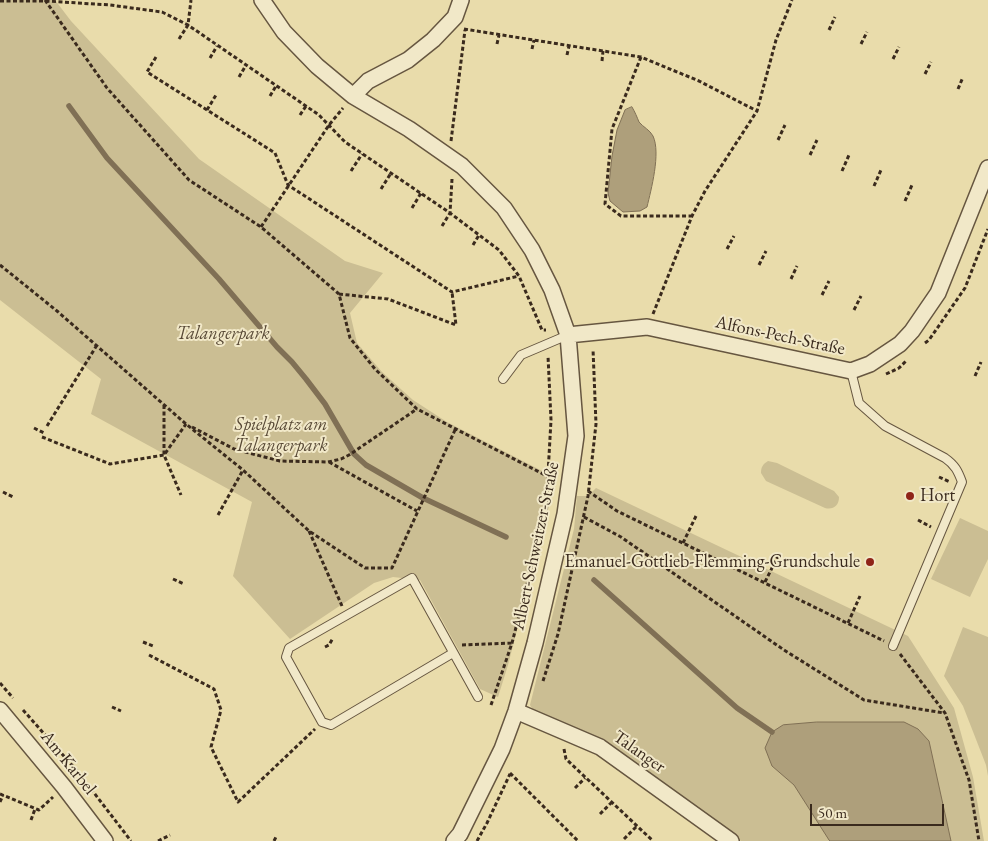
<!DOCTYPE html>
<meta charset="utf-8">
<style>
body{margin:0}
#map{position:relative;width:988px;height:841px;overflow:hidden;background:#e9dcab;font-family:"EB Garamond",serif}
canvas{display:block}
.scale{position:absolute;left:810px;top:804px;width:134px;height:22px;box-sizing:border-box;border:2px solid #3a2a1d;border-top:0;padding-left:6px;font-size:15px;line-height:18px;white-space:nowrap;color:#3a2a1d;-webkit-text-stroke:4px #f1e8c8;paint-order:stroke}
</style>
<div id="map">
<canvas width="988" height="841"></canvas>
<div class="scale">50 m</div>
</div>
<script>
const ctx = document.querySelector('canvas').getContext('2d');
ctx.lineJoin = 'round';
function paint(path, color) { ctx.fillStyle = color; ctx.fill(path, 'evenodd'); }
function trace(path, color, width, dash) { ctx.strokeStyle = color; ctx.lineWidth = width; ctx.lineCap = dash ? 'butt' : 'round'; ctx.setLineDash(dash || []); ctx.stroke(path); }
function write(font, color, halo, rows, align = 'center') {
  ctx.font = font + ' "EB Garamond",serif'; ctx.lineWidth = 4; ctx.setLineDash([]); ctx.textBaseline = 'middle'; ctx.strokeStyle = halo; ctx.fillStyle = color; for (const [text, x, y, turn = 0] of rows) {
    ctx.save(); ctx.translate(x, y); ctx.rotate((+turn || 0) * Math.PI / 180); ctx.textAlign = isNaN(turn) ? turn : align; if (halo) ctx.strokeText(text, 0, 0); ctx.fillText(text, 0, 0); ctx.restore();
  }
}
const green = new Path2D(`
 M0 0H55L71 21 199 159 345 261 383 273 350 313 357 343 382 372 413 400 447 422 550 475 549 506 508 665 498 697 480 689 420 580 393 577 374 583 290 639 233 576 252 502 91 414 101 379 0 300Z
 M768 461 777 463 834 491 839 497C839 506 833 510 825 508L766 481 761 473C761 467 763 464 768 461Z
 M596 488 908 636 954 708 973 777 984 841H741L654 779 536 715 530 705 574 529 577 496H588Z
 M960 518 988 531V559L970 597 931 579Z
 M963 627 988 637V776L986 765 963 706 944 676Z`);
const water = new Path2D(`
 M632 107C635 112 637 117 639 122 643 127 650 130 653 136 661 153 651 190 647 207L640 211 623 212 610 201 608 193 612 156 617 130 625 110Z
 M817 722H904L918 729 929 741 951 841H830L829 840 794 785 772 766 765 748 772 732 783 725Z`);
const stream = new Path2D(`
 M69 106 107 158 219 279 277 347 292 362 306 379 325 404 354 454 366 465 423 498 506 537
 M594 580 737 708 772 732`);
const path = new Path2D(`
 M45 0 107 88 189 180 261 227 339 294 350 338 375 369 417 409 547 476
 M0 1H46L110 5 162 12 188 25 319 115 345 142 450 213 499 250 519 276 542 330H546
 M464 29 641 57 699 81 757 111
 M829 30 835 17
 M179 39 188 25 191 0
 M497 44 499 35
 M861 44 867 32
 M532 49 534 40
 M567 55 569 46
 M156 57 147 72 275 153 288 185 452 292 519 276
 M641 57 612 129 605 204 621 216H692
 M210 58 217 46
 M893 59 899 47
 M602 61 603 51
 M925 74 931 62
 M239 77 246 65
 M958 89 963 77
 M270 96 276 86
 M207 110 216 95
 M300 115 306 106
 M778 140 785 125
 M451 141 465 30
 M810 155 817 140
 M351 171 362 154
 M842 171 849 155
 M874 186 881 170
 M381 189 391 173
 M905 201 912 185
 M412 208 421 193
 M442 226 450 213 452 179
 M261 227 329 125 343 108
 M473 245 479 235
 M727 249 734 236
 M0 265 57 311 186 424 243 470 309 531 365 568H392L455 430
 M759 265 766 251
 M791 279 797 266
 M339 294 388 299 456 325 452 292
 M822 295 829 281
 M854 310 861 296
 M653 314 692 216 705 191 757 111 776 40 792 0
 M925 343 929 340 965 288 988 229
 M886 374 899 368 906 361
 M975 376 981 362
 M164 405V455L181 495
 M47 426 97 345
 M192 427 234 449 280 461 328 462 341 459 349 455 417 409
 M34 428 44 433
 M42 437 110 464 164 455 186 424
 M329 462 417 511
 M939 477 950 482
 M588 491 617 511 884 641
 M3 492 13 497
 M218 515 243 470
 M584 517 621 537 784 650 864 700 944 713
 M918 520 931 527
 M309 531 342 606
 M683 543 696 516
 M173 579 184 584
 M765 582 778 556
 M848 623 860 596
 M143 642 153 646
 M462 645 512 643
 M325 647 329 645 333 638
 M900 654 945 713 969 780 979 841
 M149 655 214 689 221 710 211 747 238 802 315 729
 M543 681 558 634 588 496 596 424 593 349
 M0 683 13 698
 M491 705 512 643 546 510 551 420 548 356
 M112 707 121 711
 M23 710 78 772 131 841
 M564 749 566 759 653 841
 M510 773 578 841
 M575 788 585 778
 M0 794 39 810 53 797
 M0 802 3 795
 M600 814 612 802
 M31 820 35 809
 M624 839 637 826
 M158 841 170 835
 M274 841 276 837
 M477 841 487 823 510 774`);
const service = new Path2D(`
 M851 371 859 403 885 426 945 458C955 465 958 471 962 482L893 646
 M503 379 521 355 568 335
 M453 653 331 725 322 722 286 657 289 648 412 578 478 697`);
const minor = new Path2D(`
 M262 0 284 32 317 66 353 96 409 129 462 166 504 208 532 250 552 290 568 335 576 436 565 514 535 643 516 711 502 749 460 834 454 841
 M353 96 368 81 408 60 433 40 455 17 461 0
 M568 335 647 327 851 371 870 364 900 344 912 331 938 293 988 168
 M0 710 64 787 105 841
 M516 711 600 747 731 841`);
const markers = [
 [910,496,5,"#8f2418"],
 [870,562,5,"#8f2418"]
];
const parkNames = [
 ["Talangerpark",223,334],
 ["Spielplatz am",281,425],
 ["Talangerpark",281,446]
];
const streetNames = [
 ["Alfons-Pech-Straße",780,336,12],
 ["Albert-Schweitzer-Straße",536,546,-78],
 ["Talanger",639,752,35],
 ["Am Karbel",68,763,51]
];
const poiNames = [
 ["Hort",920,496],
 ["Emanuel-Gottlieb-Flemming-Grundschule",860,562,"right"]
];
paint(green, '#cbbe93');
paint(water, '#ae9f7b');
trace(water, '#807055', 1);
trace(stream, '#807055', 5.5);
trace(service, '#665640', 10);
trace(minor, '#665640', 18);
trace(path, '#3a2a1d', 3, [4, 2.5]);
trace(service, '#f1e8c8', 8);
trace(minor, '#f1e8c8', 15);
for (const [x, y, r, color] of markers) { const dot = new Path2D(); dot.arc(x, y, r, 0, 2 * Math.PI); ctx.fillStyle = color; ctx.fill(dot); trace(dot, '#f1e8c8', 2); }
write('italic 18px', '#574835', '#f1e8c8', parkNames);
write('18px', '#3a2a1d', '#f1e8c8', streetNames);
write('18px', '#3a2a1d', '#f1e8c8', poiNames, 'left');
</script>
